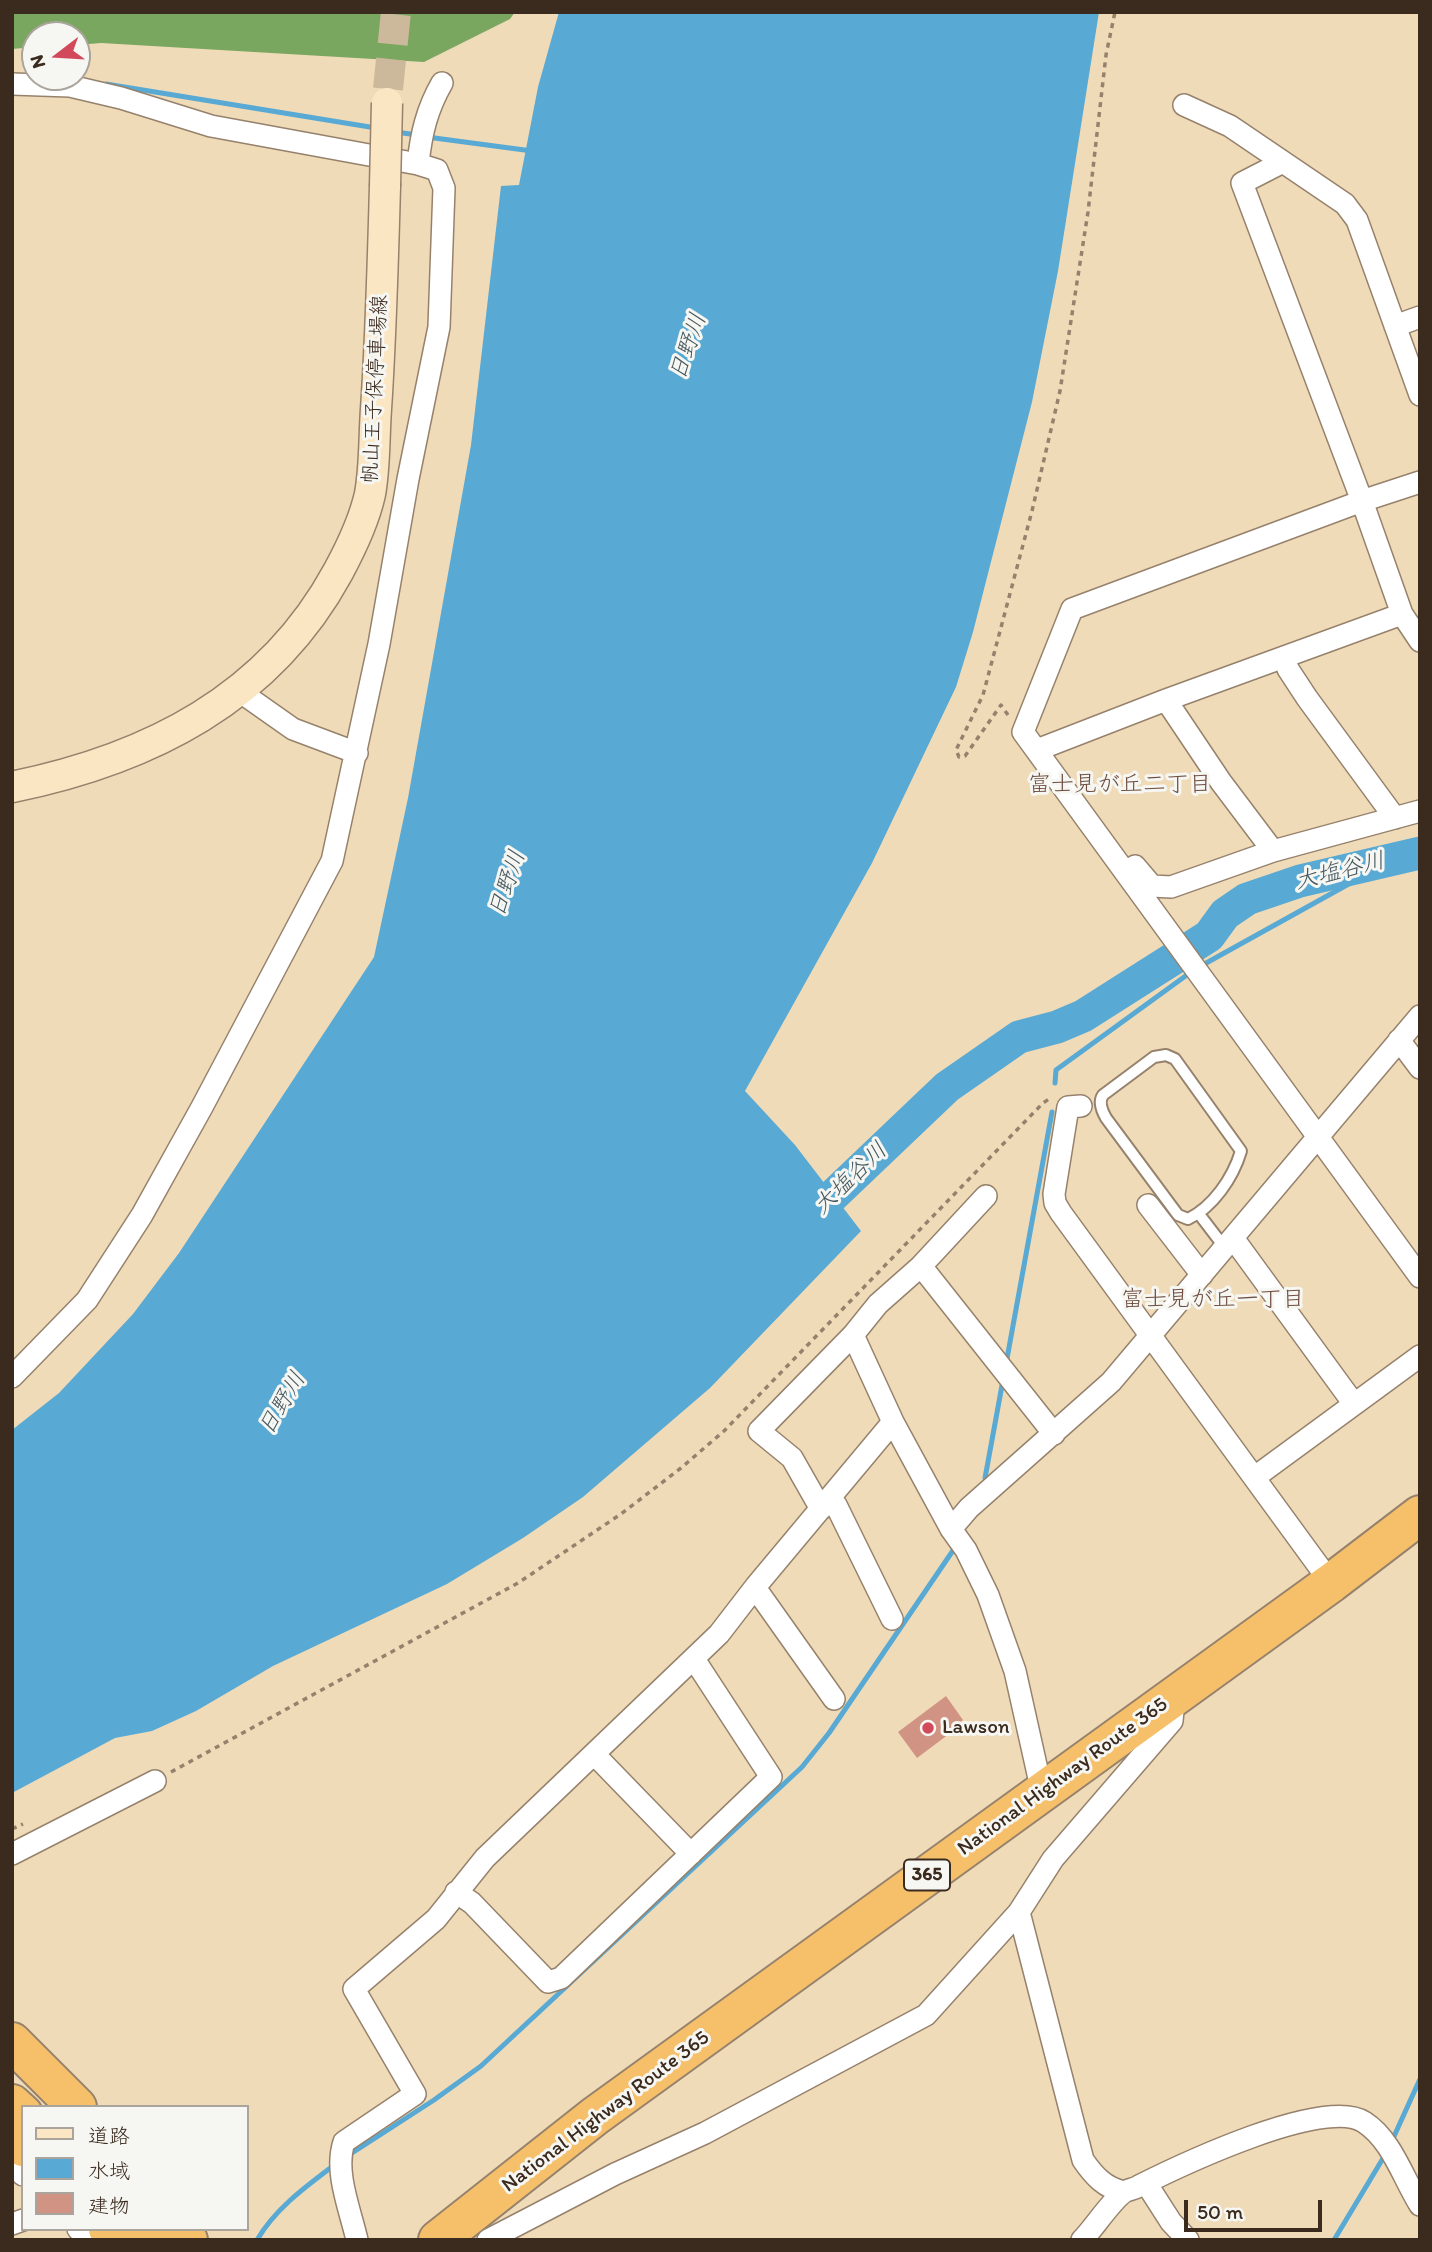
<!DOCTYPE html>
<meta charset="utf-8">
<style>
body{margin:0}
#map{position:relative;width:1432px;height:2252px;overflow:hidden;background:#f0dbb9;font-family:Itim,"Klee One",sans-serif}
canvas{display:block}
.frame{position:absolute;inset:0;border:14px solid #3b2a1e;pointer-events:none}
.legend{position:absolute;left:21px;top:2105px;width:228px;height:126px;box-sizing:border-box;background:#f6f6f2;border:2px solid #aba49d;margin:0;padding:9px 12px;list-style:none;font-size:21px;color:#3b2a1e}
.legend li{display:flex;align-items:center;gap:14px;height:35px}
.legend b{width:35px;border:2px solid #aba49d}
.north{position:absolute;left:21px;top:21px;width:70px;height:70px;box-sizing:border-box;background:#f6f6f2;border:2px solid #aba49d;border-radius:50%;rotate:253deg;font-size:19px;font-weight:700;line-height:28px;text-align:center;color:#3b2a1e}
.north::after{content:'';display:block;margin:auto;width:24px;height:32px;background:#d1495b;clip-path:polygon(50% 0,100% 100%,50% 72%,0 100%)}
.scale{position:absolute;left:1184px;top:2200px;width:138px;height:32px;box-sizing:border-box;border:4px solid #3b2a1e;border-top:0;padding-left:9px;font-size:21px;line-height:24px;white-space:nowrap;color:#3b2a1e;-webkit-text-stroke:5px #f6f6f2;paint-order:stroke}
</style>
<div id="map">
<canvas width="1432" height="2252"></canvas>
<div class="frame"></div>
<ul class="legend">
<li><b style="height:9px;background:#fbe6c4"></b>道路</li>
<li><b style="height:19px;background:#58a9d3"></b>水域</li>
<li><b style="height:19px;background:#d19484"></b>建物</li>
</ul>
<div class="north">N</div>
<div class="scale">50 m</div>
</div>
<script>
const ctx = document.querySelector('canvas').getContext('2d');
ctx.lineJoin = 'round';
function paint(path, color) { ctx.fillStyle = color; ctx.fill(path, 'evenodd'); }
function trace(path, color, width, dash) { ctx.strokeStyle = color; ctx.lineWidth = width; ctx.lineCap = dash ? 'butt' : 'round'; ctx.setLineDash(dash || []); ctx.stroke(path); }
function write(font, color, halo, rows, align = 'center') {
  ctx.font = font + ' Itim,"Klee One",sans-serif'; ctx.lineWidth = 6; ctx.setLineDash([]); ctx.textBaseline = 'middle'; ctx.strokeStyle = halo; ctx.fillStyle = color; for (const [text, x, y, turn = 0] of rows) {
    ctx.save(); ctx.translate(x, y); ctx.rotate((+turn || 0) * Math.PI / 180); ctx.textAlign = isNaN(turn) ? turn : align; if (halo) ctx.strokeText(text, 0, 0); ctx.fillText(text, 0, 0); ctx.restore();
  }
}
const forest = new Path2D(`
 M12 12H515L510 19 424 62 101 43 77 45V35H35V47L12 49Z`);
const water = new Path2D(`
 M559 12H1099L1058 271 1032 402 973 632 956 687 872 863 745 1091 795 1145 861 1231 710 1388 583 1497 523 1538 447 1584 273 1666 196 1711 152 1731 115 1738 12 1793V1430L59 1393 133 1314 179 1253 374 957 408 798 471 445 501 186 519 185 538 87Z`);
const stream = new Path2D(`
 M106 84 376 128
 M396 132 417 135
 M427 137 532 151
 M1199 967 1392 860
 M1055 1083 1056 1070 1191 972
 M1006 1364 1052 1112
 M985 1478 1003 1380
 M1391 2143 1420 2079
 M352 2153 434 2100 481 2066 802 1767 829 1733 954 1549
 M257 2240C275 2209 305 2187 333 2166
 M1334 2240 1385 2155`);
const river = new Path2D(`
 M801 1226 947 1087 1019 1037 1057 1027 1083 1016 1209 936 1225 914 1247 899 1300 881 1420 853`);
const building = new Path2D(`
 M946 1696 963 1720 951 1729 953 1731 917 1758 898 1732Z`);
const secondaryTunnel = new Path2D(`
 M388 89 396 12`);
const path = new Path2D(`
 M1008 715 1001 705 965 756 959 757 956 750 983 695 1032 511 1060 391 1088 212 1106 55 1115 12
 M171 1772 518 1583 621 1514 681 1468 724 1431 1043 1103 1052 1097
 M12 1829 23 1824`);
const lane = new Path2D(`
 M1166 1055 1175 1059 1241 1151C1233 1178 1213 1207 1188 1219L1178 1215 1106 1118C1102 1111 1098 1102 1103 1095L1154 1057Z
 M1199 1214 1225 1248`);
const street = new Path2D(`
 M12 84 70 86 121 98 211 126 418 164 437 170 444 188 439 327 408 479 379 644 332 861 202 1107 142 1215 87 1300 12 1377
 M1184 105 1230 126 1345 204 1357 220 1420 395
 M1283 162 1242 183 1362 501 1402 614 1420 641
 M418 164C421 134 427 109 442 83
 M1395 326 1420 317
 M1420 482 1362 501 1072 609 1023 732 1420 1277
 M1284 657 1288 669 1307 698 1395 818
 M239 691 293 729 357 753
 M1166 700 1221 782 1273 851
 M1037 750 1166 700 1402 614
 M1135 866 1152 886 1171 887 1273 851 1420 811
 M1399 1040 1420 1068
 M1081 1106 1068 1107 1054 1194 1055 1203 1061 1213 1331 1583
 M1148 1205 1202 1275
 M1233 1238 1354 1404
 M921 1266 1054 1434
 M853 1335 893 1422 951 1529 966 1550 988 1595 1015 1671 1042 1792
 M1255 1477 1420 1356
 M829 1499 836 1505 892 1619
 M821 1509 792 1458 759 1431 853 1335 878 1304 921 1266 986 1196
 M951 1529 969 1508 1111 1382 1420 1016
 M754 1589 761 1596 834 1699
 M594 1754 691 1854
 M12 1854 155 1781
 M456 1892 472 1903 548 1982 561 1978 771 1777 694 1659
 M1019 1912 1083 2160C1094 2176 1105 2188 1124 2192
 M12 2165 23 2175
 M1146 2183 1171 2222 1188 2240
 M12 2224 23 2220
 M78 2229 88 2240
 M357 2240C350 2209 334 2172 344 2142L415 2094 354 1989 436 1919 485 1858 719 1634 756 1586 893 1422
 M488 2240 615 2174 705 2133 926 2015 1019 1912 1053 1859 1172 1721 1174 1700
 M1082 2240C1094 2228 1111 2201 1124 2192 1129 2189 1135 2189 1139 2186 1179 2166 1325 2096 1364 2122 1392 2140 1403 2178 1420 2205`);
const secondary = new Path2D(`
 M12 787C149 759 269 699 338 572 351 548 364 521 370 494 375 467 374 437 376 409 381 335 383 260 385 186`);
const highway = new Path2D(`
 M12 2042 77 2107
 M12 2104 23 2114
 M12 2137 23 2147
 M108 2229 119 2240
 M141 2229 152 2240
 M177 2229 188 2240
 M438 2240 595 2116 1331 1583 1420 1515`);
const secondaryBridge = new Path2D(`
 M385 186 387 103`);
const markers = [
 [928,1728,7,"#d1495b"]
];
const shields = [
 [927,1875,46]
];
const shieldNames = [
 ["365",927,1875]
];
const streetNames = [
 ["帆山王子保停車場線",376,389,-87],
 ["National Highway Route 365",1063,1777,-36],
 ["National Highway Route 365",606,2112,-37]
];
const poiNames = [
 ["Lawson",942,1728]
];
const waterNames = [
 ["日野川",689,347,-71],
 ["大塩谷川",1340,872,-14],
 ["日野川",508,884,-71],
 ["大塩谷川",851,1179,-44],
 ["日野川",283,1404,-59]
];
const neighbourhoodNames = [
 ["富士見が丘二丁目",1120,785],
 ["富士見が丘一丁目",1213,1300]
];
paint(forest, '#7aa760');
paint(water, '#58a9d3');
trace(stream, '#58a9d3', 5);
trace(river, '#58a9d3', 33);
paint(building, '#d19484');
trace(secondaryTunnel, '#ccb89a', 30, [30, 15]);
trace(lane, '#96826c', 14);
trace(street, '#96826c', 24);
trace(secondary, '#96826c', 33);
trace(highway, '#96826c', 42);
trace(path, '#96826c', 3.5, [5, 5]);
trace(lane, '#fff', 10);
trace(street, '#fff', 21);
trace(secondary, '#fbe6c4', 30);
trace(highway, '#f6c06b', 38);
trace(secondaryBridge, '#96826c', 33, []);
trace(secondaryBridge, '#fbe6c4', 30);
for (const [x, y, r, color] of markers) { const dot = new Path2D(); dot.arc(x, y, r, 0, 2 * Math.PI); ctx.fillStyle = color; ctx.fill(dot); trace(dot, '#f6f6f2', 2.5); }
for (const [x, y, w] of shields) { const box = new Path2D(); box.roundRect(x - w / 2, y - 15.5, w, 31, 5); ctx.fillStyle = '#f6f6f2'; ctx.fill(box); trace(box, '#3b2a1e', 2); }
write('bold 19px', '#3b2a1e', null, shieldNames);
write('21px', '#3b2a1e', '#f6f6f2', streetNames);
write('21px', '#3b2a1e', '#f6f6f2', poiNames, 'left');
write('italic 23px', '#45565d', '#f6f6f2', waterNames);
write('23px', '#704f42', '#f6f6f2', neighbourhoodNames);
</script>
